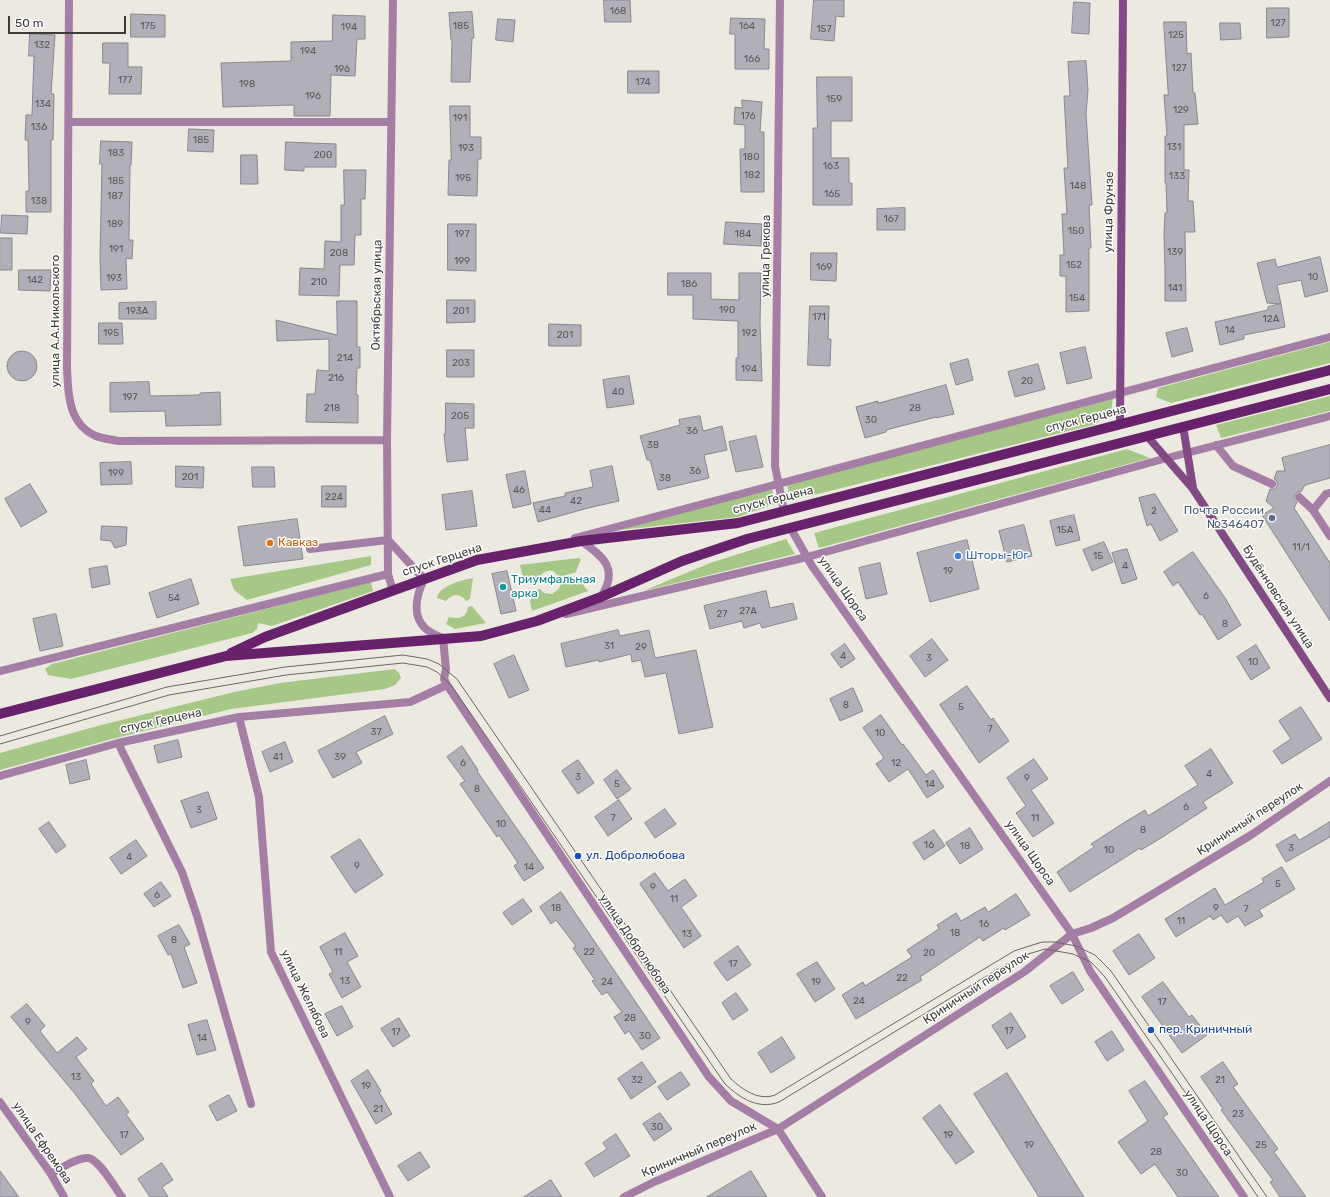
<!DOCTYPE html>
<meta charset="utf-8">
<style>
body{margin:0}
#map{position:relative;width:1330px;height:1197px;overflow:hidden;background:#ece9e0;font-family:Rubik,sans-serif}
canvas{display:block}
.scale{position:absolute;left:8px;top:16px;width:118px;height:18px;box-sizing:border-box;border:2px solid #3c3b38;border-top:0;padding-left:5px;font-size:12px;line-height:14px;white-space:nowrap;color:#3c3b38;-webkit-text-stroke:3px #fff;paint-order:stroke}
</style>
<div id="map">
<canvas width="1330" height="1197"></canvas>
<div class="scale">50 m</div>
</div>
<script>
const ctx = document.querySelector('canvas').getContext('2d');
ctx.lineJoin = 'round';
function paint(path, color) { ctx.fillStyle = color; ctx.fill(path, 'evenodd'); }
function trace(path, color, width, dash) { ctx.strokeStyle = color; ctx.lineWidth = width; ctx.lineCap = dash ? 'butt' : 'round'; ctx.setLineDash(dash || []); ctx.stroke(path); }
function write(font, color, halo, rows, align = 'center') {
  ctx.font = font + ' Rubik,sans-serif'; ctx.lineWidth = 3; ctx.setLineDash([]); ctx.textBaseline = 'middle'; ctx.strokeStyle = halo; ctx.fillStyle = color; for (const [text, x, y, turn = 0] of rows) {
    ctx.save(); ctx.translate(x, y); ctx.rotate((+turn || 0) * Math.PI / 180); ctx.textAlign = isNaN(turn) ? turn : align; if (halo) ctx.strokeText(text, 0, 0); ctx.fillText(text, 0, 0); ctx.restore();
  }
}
const green = new Path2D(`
 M1330 342V363L1171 403 1156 397 1158 388Z
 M1330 396V411L1221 438 1216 425Z
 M1113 398 1111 412 1096 424 790 501 787 484Z
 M1127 449 1150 458 819 548 814 533Z
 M772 488 775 504 738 517 620 530Z
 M786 539 795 554 643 591 710 563Z
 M371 556V565L247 600 234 590 230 579Z
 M578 558 581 559 576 572 560 577 553 571C545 570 539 574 538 583L531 585 522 574 520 565Z
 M473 578 470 599 466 601C460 593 452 594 446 601L437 598C439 586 462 580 473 578Z
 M578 578 588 591 532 611 530 601 533 591 540 589 544 593 552 594 559 589 561 583Z
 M371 582 373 591 272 626 258 623 257 629 252 633 71 679 48 675 45 669 52 664Z
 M472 606 486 623 455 629 446 624 449 617C459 620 467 617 468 607Z
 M395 669 399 673 401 678 395 685 385 689 231 709 112 739 0 770V753L101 725 234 692 280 683Z`);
const building = new Path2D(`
 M604 0H630L631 22H605Z
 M814 0H844V17L836 16 834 41 811 39Z
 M1074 2 1090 3 1089 34 1072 33Z
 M1267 8H1289V37L1267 38Z
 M472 12 474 38H472L470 82H451L452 40H451L449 13Z
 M131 14 165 15V37H131Z
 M333 15 365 16V39H357L355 76 331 75 330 116H294V105L223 107 221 63 291 61V42L332 41Z
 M731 18 765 19 764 49H769V69H735V34H730Z
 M498 19 515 20 513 42 496 40Z
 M1164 22H1186L1187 54 1191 53 1193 93H1195L1198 124 1184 125V170H1189L1188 201H1193L1195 232H1185L1186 301H1165V270L1164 234 1165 213H1167L1166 183H1165V136H1167L1164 95H1168Z
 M1220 23H1240L1241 39 1221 40Z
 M30 34 55 35 51 94H54L53 140H51V212H26V191H29L28 140H25L26 115H32L34 56H29Z
 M103 43H128V67H142L141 94H109L110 63H103Z
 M1086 61 1088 90 1086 114 1092 205H1089L1091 248H1089V311L1066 312V276H1060V255H1064L1062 214H1067L1064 168H1068L1064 96H1070L1068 62Z
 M628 71H659V93H628Z
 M817 77H852V121H831V158H849V183H852V205H813V128H817Z
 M742 100 762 102 760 132H764V192H741L740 149H745V125L734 124 735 107 742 108Z
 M450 106H470V137H481V159H478L477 196 448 195 449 160H451Z
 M189 129 214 130 213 152 188 151Z
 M101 141 132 142 131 165H130L129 240H133L132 259 126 258 127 289 101 290 100 257 102 164H100Z
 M286 142 336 144V167H304V171L285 170Z
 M241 155H257L258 184H241Z
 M344 170H366L365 199H361V235H355L354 265H340L339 296 299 295 300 268 324 269 325 241 341 242V205H344Z
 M905 208V230H877V209Z
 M2 215 28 216 27 234 1 233Z
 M726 222 762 224 761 246 724 244Z
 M448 224H476V271L448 270Z
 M0 238H12V270H0Z
 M811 253H837L836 281 811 280Z
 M1320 257 1328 291 1305 297 1301 280 1277 285 1281 304 1267 303 1257 263 1275 259 1277 267Z
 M19 270H51L50 291 19 290Z
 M668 273H711V299L739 300V273H761L760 323 762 381 736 380V358H738V321L693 319V295H668Z
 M447 300H475V322L447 323Z
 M337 301H357V347H360V368H357L356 395H358V423L306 422 307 394H315L317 370 329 371V339L277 341 276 320 337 335Z
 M156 302V319H119V303Z
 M1281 304 1285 327 1244 335V339L1220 345 1215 322 1268 310V307Z
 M810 306H829L828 339H831L830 366 808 365Z
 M99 323H122L123 344H99Z
 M549 324 581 325V346H549Z
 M1187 328 1193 351 1172 357 1166 333Z
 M1085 347 1092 378 1067 384 1060 353Z
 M447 350H474V377H447Z
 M7 366a15 15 0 1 1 30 0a15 15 0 1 1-30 0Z
 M968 359 973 380 956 385 950 364Z
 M1038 364 1045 389 1015 397 1008 372Z
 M629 376 634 404 607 408 603 380Z
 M149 382 150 396 200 395V393L220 392 221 425 166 426 165 411 110 412V383Z
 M946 385 954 414 936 418V417L886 430V432L865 438 856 407 878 401V403Z
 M446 403 474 404V428H465L468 460 447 462 444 434H445Z
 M700 416 703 431 722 426 727 450 704 455 709 478 658 490 650 460H647L640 436 680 425 679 420Z
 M756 436 763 467 736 472 729 442Z
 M1330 445V478L1305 485 1301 492H1297L1294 496V499L1297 502 1294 508 1330 563V621L1262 515 1274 508 1266 501 1270 489H1275L1277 486V481L1274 479 1277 471H1285L1282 458Z
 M131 462 132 484 101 485 100 463Z
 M176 466 204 467 203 488 176 487Z
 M612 466 619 501 588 508 538 522 533 503 565 496V493L593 487 590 471Z
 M252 467H274L275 487H253Z
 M525 471 531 504 513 508 506 475Z
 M30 484 47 512 21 527 5 499Z
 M322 486H346V507H322Z
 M472 491 477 526 446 530 442 495Z
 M1155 494 1178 531 1160 541 1151 524 1147 526 1139 498Z
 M1074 515 1080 540 1056 546 1050 521Z
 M297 519 303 559 244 566 238 527Z
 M1024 525 1032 556 1007 562 999 531Z
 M102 526 127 527 126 545 115 548 111 541 101 540Z
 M967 540 979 589 930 602 917 553Z
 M1104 542 1113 562 1092 571 1083 550Z
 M1127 549 1137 579 1122 584 1112 553Z
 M1193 552 1225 598 1241 625 1218 640 1202 614 1200 615 1178 582 1173 586 1164 572Z
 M880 563 887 594 866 599 859 568Z
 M107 566 110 584 92 588 89 569Z
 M507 571 516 611 501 614 492 574Z
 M191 579 199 604 157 618 149 593Z
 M766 591 770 608 793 603 797 619 762 628 760 623 744 628 742 621 710 629 704 606Z
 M56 614 63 646 40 651 33 619Z
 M618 630 620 636 649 630 655 658 696 650 713 727 679 734 666 673 645 677 641 660 632 662 631 654 599 662V660L566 667 561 644Z
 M932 639 948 660 925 677 910 656Z
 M845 644 855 659 841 668 831 654Z
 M1256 645 1270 668 1251 680 1237 657Z
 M514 655 529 690 509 698 494 664Z
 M967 686 991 720 993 718 1009 741 979 763 940 705Z
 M853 688 863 711 840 721 830 699Z
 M1301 707 1322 739 1282 764 1273 751 1291 739 1279 721Z
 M881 715 902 745 903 744 926 775 933 770 944 787 927 798 908 769 889 782 876 764 884 758 863 728Z
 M385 716 393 734 356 752 362 763 333 778 318 751Z
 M178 740 182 757 158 763 154 746Z
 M285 742 293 762 270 772 262 752Z
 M462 746 478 770 477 771 544 868 524 881 514 866 518 863 499 835 497 837 460 784 465 781 447 757Z
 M1211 749 1233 783 1203 802 1207 808 1161 838 1141 850 1140 848 1070 892 1057 872 1094 847 1091 844 1125 822 1145 810 1148 816 1198 785 1185 766Z
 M1034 759 1048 779 1031 790 1054 823 1033 837 1016 813 1026 806 1007 778Z
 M86 760 90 779 70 784 66 765Z
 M578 760 594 783 578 794 562 771Z
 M617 770 631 789 617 799 604 780Z
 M208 792 217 819 191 828 181 801Z
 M619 800 632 819 608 836 595 817Z
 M665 809 676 824 655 838 645 823Z
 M49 822 66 846 56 853 39 829Z
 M1330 822V837L1286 862 1276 845 1295 834 1299 840Z
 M970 828 983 849 960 864 946 843Z
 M934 830 945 846 924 860 913 843Z
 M360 839 383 875 355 893 331 857Z
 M136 840 147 856 121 874 110 858Z
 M1282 867 1295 889 1259 910 1263 916 1245 926 1238 916 1227 923 1221 915 1213 920 1210 916 1176 937 1165 919 1215 888 1225 905 1264 882 1262 879Z
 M655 873 668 891 685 879 697 896 681 907 701 936 684 948 640 884Z
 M161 882 171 896 154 907 144 894Z
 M561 892 660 1038 642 1050 629 1031 625 1034 614 1017 622 1012 607 992 602 995 592 981 595 980 573 948 576 946 556 920 551 924 540 907Z
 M1016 894 1030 915 1005 930 1004 928 983 941 980 937 920 977 922 980 856 1019 842 995 863 982 865 986 912 957 907 950 939 929 937 925 956 913 961 921 985 907 988 912Z
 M523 899 532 911 512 925 503 913Z
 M179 925 190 944 184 947 197 983 183 988 171 954 168 955 158 936Z
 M345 933 358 956 347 962 361 987 342 998 329 974 333 972 320 947Z
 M1139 934 1155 958 1129 975 1113 951Z
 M738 946 751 965 727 981 714 963Z
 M817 962 835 989 815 1002 797 974Z
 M1073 972 1084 990 1062 1004 1050 986Z
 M1163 982 1189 1017 1192 1015 1207 1035 1182 1053 1142 997Z
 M736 993 748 1010 733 1020 722 1003Z
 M27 1004 45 1026 40 1031 57 1053 77 1037 87 1049 76 1057 94 1081 91 1084 106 1106 118 1097 129 1112 126 1114 144 1139 121 1155 76 1095 11 1017Z
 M342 1006 353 1027 337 1036 325 1014Z
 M1011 1013 1026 1037 1007 1049 992 1026Z
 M399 1018 410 1036 393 1047 381 1029Z
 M207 1020 216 1050 197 1055 188 1025Z
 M1112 1031 1124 1050 1107 1061 1095 1042Z
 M782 1037 795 1058 771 1073 758 1053Z
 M642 1062 656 1082 631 1099 618 1079Z
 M1223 1062 1238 1084 1233 1087 1278 1149 1274 1152 1306 1197H1280L1270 1182 1273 1180 1221 1110 1223 1109 1201 1077Z
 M368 1070 381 1091 379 1092 392 1114 376 1124 351 1081Z
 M681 1072 690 1085 667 1100 658 1087Z
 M1007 1073 1084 1197H1039L974 1094Z
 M1145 1081 1168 1114 1163 1117 1182 1144 1219 1197H1178L1155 1164 1141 1174 1118 1142 1148 1121 1129 1091Z
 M229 1095 237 1111 217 1121 209 1106Z
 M940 1105 974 1152 956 1164 923 1118Z
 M660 1113 672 1129 654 1141 643 1124Z
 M616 1134 630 1156 594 1177 585 1163 607 1149 603 1143Z
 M420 1152 430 1167 408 1181 398 1166Z
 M162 1163 173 1180 162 1187 168 1197H150L138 1179Z
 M0 1171 19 1197H0Z
 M751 1171 767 1197H707Z
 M551 1180 562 1197H524Z`);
const lane = new Path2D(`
 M69 122H391
 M1216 445 1233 466 1272 484
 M1299 497 1313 510 1330 536
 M1313 510 1326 494 1330 493
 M575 538 1330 337
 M310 549 388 540
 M566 614 807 557 1167 458 1330 416
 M51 1174C59 1169 78 1157 88 1158 99 1159 115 1188 122 1197`);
const street = new Path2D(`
 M69 0 67 368C68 393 68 424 96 436 103 439 111 439 118 441L387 440
 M393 0 387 440 388 574 393 591
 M780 0 775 466 784 511
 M790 527 812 566 1072 934 1090 971 1244 1197
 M388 540 424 579C417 594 411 616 426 629 431 633 438 636 443 638L446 669 444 679 447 685 709 1077 731 1101 778 1129 822 1197
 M581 541C604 557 619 569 601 597
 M0 671 388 574
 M239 717 259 797 271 952 390 1197
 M118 743 182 872 197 916 251 1104
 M0 776 118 743 239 717 410 702 447 685
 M0 1102 51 1174 64 1197
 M624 1197 654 1182 778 1129 1024 972 1072 934 1091 928 1113 918 1251 835 1330 781`);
const secondary = new Path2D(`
 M1120 424 1123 0
 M1183 426 1193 488
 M1147 436 1193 489 1330 698`);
const primary = new Path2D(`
 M231 653 265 637 477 560 581 541 738 523 1330 370
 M0 714 226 656 481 636 537 621 601 597 682 561 747 539 1330 389`);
const tram = new Path2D(`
 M0 736 167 687 285 667 403 655 427 659 439 664 457 679 731 1079C743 1090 759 1101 775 1095L1014 951 1042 942H1055L1076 946 1095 955 1111 971 1267 1197
 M0 744 169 695 286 675 403 663 427 667 437 672 451 685 725 1084C740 1098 758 1110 779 1102L1018 957 1045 949 1073 954 1091 962 1105 977 1258 1197`);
const markers = [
 [1272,518,4,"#5c6f8a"],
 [270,543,4,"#e8710a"],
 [958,556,4,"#3f7fe0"],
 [503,587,4,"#0f9aa8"],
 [578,856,4,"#1a4fb4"],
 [1151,1030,4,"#1a4fb4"]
];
const numberNames = [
 ["168",618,11],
 ["127",1278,23],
 ["175",148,26],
 ["185",461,26],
 ["164",747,26],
 ["194",349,27],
 ["157",824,29],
 ["125",1176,35],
 ["132",42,45],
 ["194",308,51],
 ["166",752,59],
 ["127",1179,68],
 ["196",342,69],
 ["177",125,80],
 ["174",643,82],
 ["198",247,84],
 ["196",313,96],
 ["159",834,99],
 ["134",43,104],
 ["129",1181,110],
 ["176",748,116],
 ["191",460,118],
 ["136",39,127],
 ["185",201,140],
 ["131",1174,147],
 ["193",466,148],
 ["183",116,153],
 ["200",323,155],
 ["180",751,157],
 ["163",831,166],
 ["182",752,175],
 ["133",1177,176],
 ["195",463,178],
 ["185",116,181],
 ["148",1078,186],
 ["165",832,194],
 ["187",115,196],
 ["138",39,201],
 ["167",891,219],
 ["189",115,224],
 ["150",1076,231],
 ["197",462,234],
 ["184",743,234],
 ["191",116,249],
 ["139",1175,252],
 ["208",339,253],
 ["199",462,261],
 ["152",1074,265],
 ["169",824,267],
 ["10",1313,277],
 ["193",114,278],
 ["142",35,280],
 ["210",319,282],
 ["186",689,284],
 ["141",1175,288],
 ["154",1077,298],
 ["190",727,310],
 ["193А",137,311],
 ["201",461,311],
 ["171",819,317],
 ["12А",1271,319],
 ["14",1230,330],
 ["195",111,333],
 ["192",749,333],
 ["201",565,335],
 ["214",345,358],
 ["203",461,363],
 ["194",749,369],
 ["216",336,378],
 ["20",1027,381],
 ["40",618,392],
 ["197",130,397],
 ["218",332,408],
 ["28",915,408],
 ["205",460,416],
 ["30",871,420],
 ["36",692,431],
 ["38",653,445],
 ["36",695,471],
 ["199",116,473],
 ["201",190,477],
 ["38",665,478],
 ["46",519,490],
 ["224",334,497],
 ["42",576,501],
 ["44",545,510],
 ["2",1154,511],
 ["15А",1065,530],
 ["11/1",1301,547],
 ["15",1098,556],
 ["4",1125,566],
 ["19",948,571],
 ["6",1206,596],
 ["54",174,598],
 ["27А",748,611],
 ["27",722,614],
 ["8",1225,624],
 ["31",609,646],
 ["29",641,647],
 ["4",843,656],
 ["3",929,658],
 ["10",1253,662],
 ["8",846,705],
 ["5",961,707],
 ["7",990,729],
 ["37",376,732],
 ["10",880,733],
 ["41",278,757],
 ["39",340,757],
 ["6",463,763],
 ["12",896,763],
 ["4",1209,774],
 ["3",578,777],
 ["9",1027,778],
 ["5",617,784],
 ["14",930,784],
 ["8",477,789],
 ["6",1186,807],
 ["3",199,810],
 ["7",613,818],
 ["11",1035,818],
 ["10",501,824],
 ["8",1143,830],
 ["16",929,845],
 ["18",965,846],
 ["3",1291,848],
 ["10",1109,850],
 ["4",129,857],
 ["9",357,866],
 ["14",529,867],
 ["5",1278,884],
 ["9",653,887],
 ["6",157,895],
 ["11",674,899],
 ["18",556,908],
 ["9",1216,908],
 ["7",1246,909],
 ["11",1181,921],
 ["16",984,924],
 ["18",955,933],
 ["13",687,934],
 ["8",174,940],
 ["11",338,952],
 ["22",589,952],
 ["20",929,953],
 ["17",733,964],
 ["22",902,978],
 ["13",345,981],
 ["24",607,982],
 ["19",816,982],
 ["24",859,1001],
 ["17",1162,1002],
 ["28",630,1018],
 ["9",28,1022],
 ["17",1009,1031],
 ["17",396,1032],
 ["30",645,1036],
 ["14",202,1038],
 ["13",76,1077],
 ["32",637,1080],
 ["21",1220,1080],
 ["19",366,1086],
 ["21",378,1109],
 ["23",1238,1114],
 ["30",657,1127],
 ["17",124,1135],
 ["19",948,1135],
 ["19",1029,1145],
 ["25",1261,1145],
 ["28",1156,1152],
 ["30",1182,1173]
];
const streetNames = [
 ["улица Фрунзе",1109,212,-89],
 ["улица Грекова",766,256,-89],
 ["Октябрьская улица",377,295,-89],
 ["улица А.А.Никольского",56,321,-90],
 ["спуск Герцена",1086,419,-14],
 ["спуск Герцена",773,500,-14],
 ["спуск Герцена",442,560,-18],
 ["улица Щорса",843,589,55],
 ["Будённовская улица",1278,597,57],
 ["спуск Герцена",161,721,-12],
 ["Криничный переулок",1250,819,-33],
 ["улица Щорса",1030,853,55],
 ["улица Добролюбова",635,944,56],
 ["Криничный переулок",976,988,-33],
 ["улица Желябова",305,994,64],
 ["улица Щорса",1208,1123,56],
 ["улица Ефремова",42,1143,56],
 ["Криничный переулок",699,1150,-23]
];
const serviceNames = [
 ["Почта России",1264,511],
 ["№346407",1264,525]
];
const foodNames = [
 ["Кавказ",278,543]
];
const shopNames = [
 ["Шторы-Юг",966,556]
];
const cultureNames = [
 ["Триумфальная",511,580],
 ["арка",511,594]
];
const transitNames = [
 ["ул. Добролюбова",586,856],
 ["пер. Криничный",1159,1030]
];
paint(green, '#a7c787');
paint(building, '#b1afb7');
trace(building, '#88868e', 1);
trace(lane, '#a57ea6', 8);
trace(street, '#a57ea6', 8);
trace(secondary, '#824a84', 8);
trace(primary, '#68216b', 10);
trace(tram, '#686762', 1);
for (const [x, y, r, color] of markers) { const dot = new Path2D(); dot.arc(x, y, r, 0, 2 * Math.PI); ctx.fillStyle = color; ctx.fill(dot); trace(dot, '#fff', 1.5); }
write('10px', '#595858', null, numberNames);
write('12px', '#3c3b38', '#fff', streetNames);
write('12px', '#4e5e75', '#fff', serviceNames, 'right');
write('12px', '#c56008', '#fff', foodNames, 'left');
write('12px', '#366cbe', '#fff', shopNames, 'left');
write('12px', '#0d838f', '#fff', cultureNames, 'left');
write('12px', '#164399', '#fff', transitNames, 'left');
</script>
